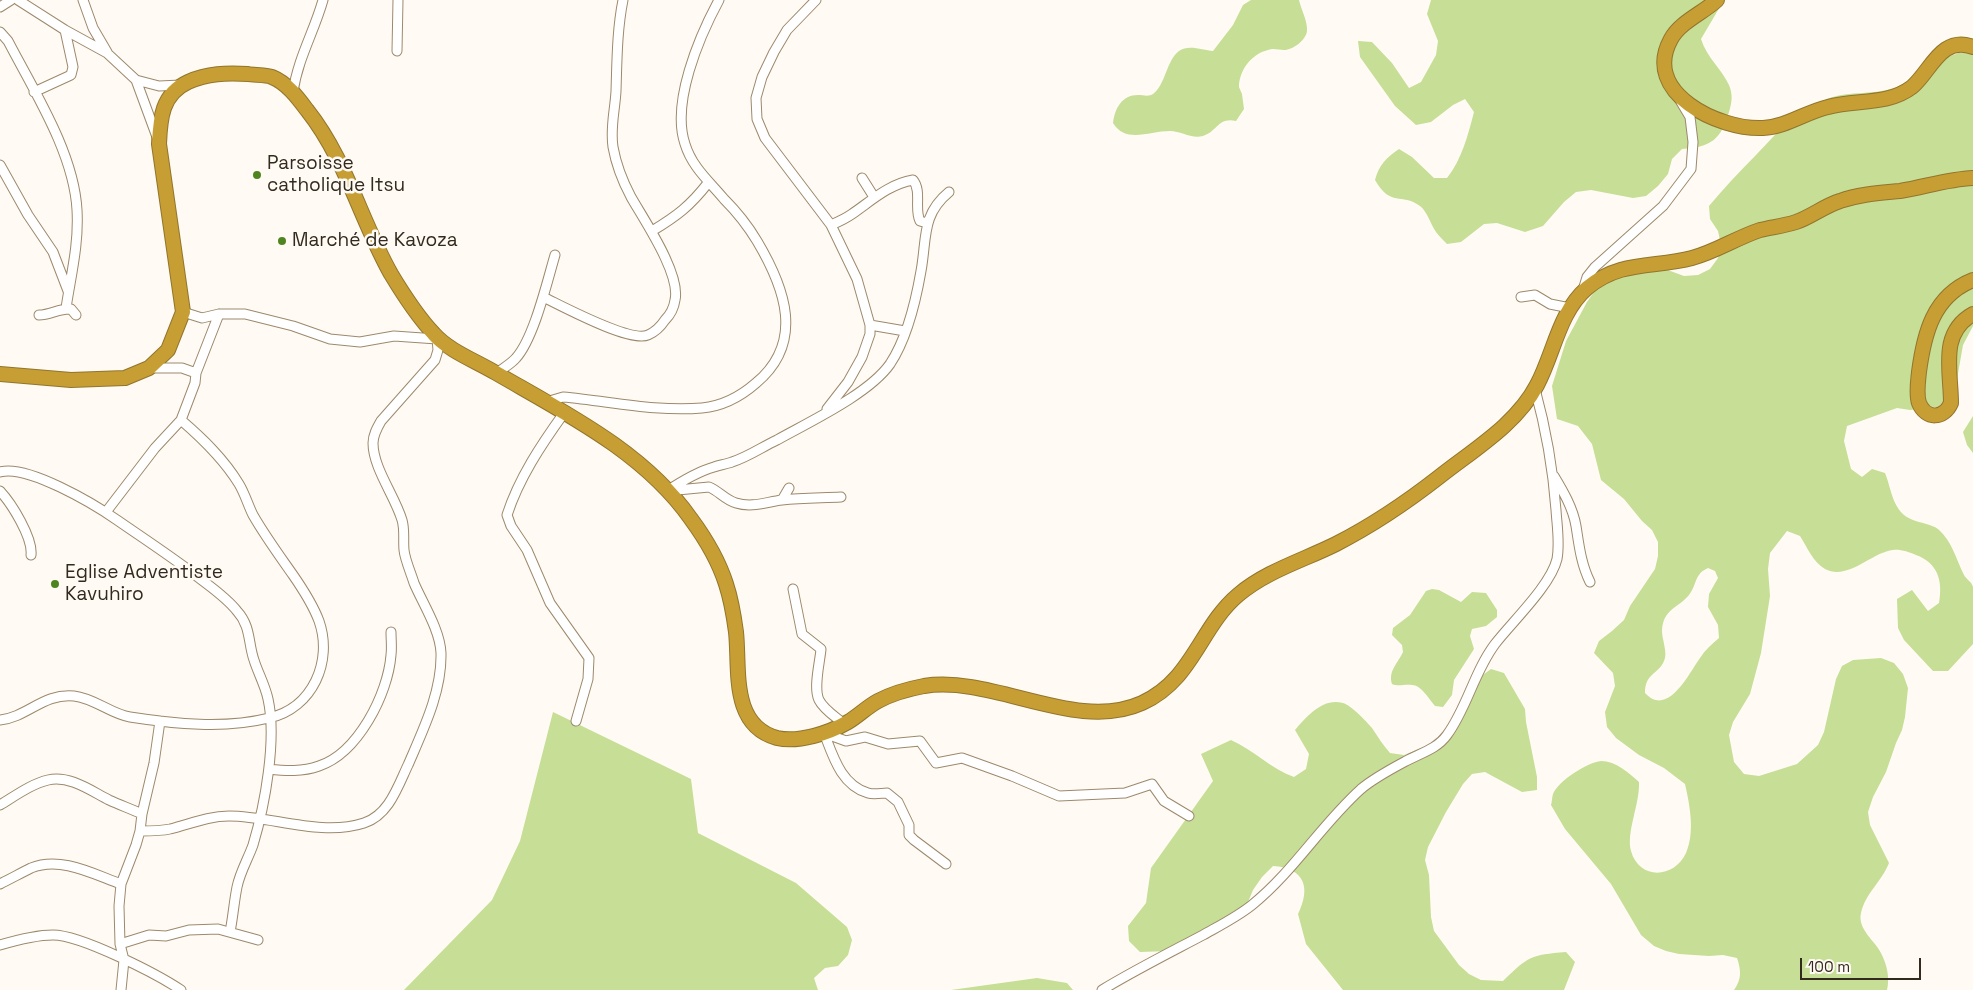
<!DOCTYPE html>
<meta charset="utf-8">
<style>
body{margin:0}
#map{position:relative;width:1973px;height:990px;overflow:hidden;background:#fffbf4;font-family:"Space Grotesk",sans-serif}
canvas{display:block}
.scale{position:absolute;left:1800px;top:958px;width:121px;height:22px;box-sizing:border-box;border:2px solid #322a1e;border-top:0;padding-left:6px;font-size:15px;line-height:18px;white-space:nowrap;color:#322a1e;-webkit-text-stroke:4px #fffbf4;paint-order:stroke}
</style>
<div id="map">
<canvas width="1973" height="990"></canvas>
<div class="scale">100 m</div>
</div>
<script>
const ctx = document.querySelector('canvas').getContext('2d');
ctx.lineJoin = 'round';
function paint(path, color) { ctx.fillStyle = color; ctx.fill(path, 'evenodd'); }
function trace(path, color, width, dash) { ctx.strokeStyle = color; ctx.lineWidth = width; ctx.lineCap = dash ? 'butt' : 'round'; ctx.setLineDash(dash || []); ctx.stroke(path); }
function write(font, color, halo, rows, align = 'center') {
  ctx.font = font + ' "Space Grotesk",sans-serif'; ctx.lineWidth = 5; ctx.setLineDash([]); ctx.textBaseline = 'middle'; ctx.strokeStyle = halo; ctx.fillStyle = color; for (const [text, x, y, turn = 0] of rows) {
    ctx.save(); ctx.translate(x, y); ctx.rotate((+turn || 0) * Math.PI / 180); ctx.textAlign = isNaN(turn) ? turn : align; if (halo) ctx.strokeText(text, 0, 0); ctx.fillText(text, 0, 0); ctx.restore();
  }
}
const green = new Path2D(`
 M1251 0H1299C1301 9 1308 22 1307 31 1306 40 1293 50 1284 50 1279 50 1273 48 1268 50 1251 54 1239 71 1239 87L1242 94 1244 109 1236 121C1218 117 1218 131 1203 136 1191 139 1181 131 1170 131 1149 131 1126 144 1113 123 1115 108 1122 95 1138 95 1143 95 1149 97 1153 94 1166 84 1166 61 1179 51 1188 44 1203 50 1213 51L1233 25 1243 5Z
 M1431 0H1724L1701 39C1707 58 1721 68 1729 85 1733 95 1732 102 1729 112 1721 139 1712 147 1682 149L1672 159 1668 174 1658 186 1646 196 1633 198 1591 190 1576 192 1564 202 1543 226 1525 232 1497 223 1484 224 1461 242 1447 244C1443 240 1439 236 1436 232 1431 225 1427 211 1420 206 1401 192 1391 208 1375 180 1379 165 1386 158 1399 149L1412 157 1434 178H1447C1462 159 1468 135 1474 112L1465 99 1453 105 1431 122 1416 125 1395 106 1360 57 1358 41 1372 42 1392 63 1409 88 1421 82 1436 55 1438 41 1427 14Z
 M1967 51 1973 53V326L1963 345 1956 385 1949 398 1937 407 1910 410 1897 408 1847 426 1844 441 1851 469 1862 477 1872 469 1885 473C1892 490 1892 512 1913 520 1920 523 1931 524 1938 529 1952 541 1956 559 1964 575 1966 579 1972 582 1973 587 1973 595 1973 633 1973 644L1948 671H1933L1904 640 1898 628 1897 599 1912 590 1928 611 1939 603C1943 581 1938 563 1916 555 1909 552 1900 549 1893 550 1872 552 1848 581 1825 569 1813 562 1807 547 1800 536L1787 531 1770 553 1768 569 1770 596 1761 653 1750 694 1733 722 1729 735 1734 762 1744 774 1759 776 1797 764 1818 745 1824 732 1836 679 1842 666 1853 660 1881 658 1894 663 1903 674 1908 688 1905 717 1902 730 1896 743 1886 772 1873 797 1868 812 1870 825 1889 863C1882 881 1865 894 1861 913 1857 929 1876 942 1881 953 1887 965 1890 977 1887 990H1734C1742 979 1741 970 1737 958L1723 955 1709 956 1679 954 1666 951 1654 946 1641 935 1611 884 1565 829 1551 805C1552 802 1552 797 1553 794 1558 781 1588 762 1601 761 1616 761 1629 773 1639 782 1640 804 1626 832 1631 851 1639 880 1674 879 1686 853 1695 832 1690 806 1685 784L1664 768 1639 755 1616 738 1607 727 1605 712 1615 686 1613 673 1594 653 1599 641 1612 631 1624 620 1630 606 1655 569 1658 556V542L1652 530 1642 521 1624 499 1601 480 1592 444 1578 426 1557 419 1552 386 1566 341 1587 302 1607 273 1646 262 1684 276 1698 275 1710 269 1718 258 1721 245 1718 231 1710 219 1709 206C1724 188 1740 171 1756 155 1779 131 1795 111 1827 99 1850 90 1876 96 1899 86 1915 78 1929 66 1945 58 1951 55 1959 53 1967 51ZM1708 568 1715 571 1718 578 1709 594 1708 607 1718 625 1719 638C1712 644 1705 650 1700 658 1689 673 1668 718 1645 693 1645 673 1658 675 1664 661 1668 653 1662 640 1662 631 1663 609 1677 609 1689 595 1697 585 1694 574 1708 568Z
 M1973 416V453L1967 445 1963 432Z
 M1432 589 1439 590 1461 602 1472 592 1486 593 1497 610V617L1486 626 1472 629 1470 636 1474 649 1454 680 1452 695 1443 707 1435 706C1429 699 1421 685 1412 685 1404 684 1399 687 1392 684 1388 671 1398 663 1403 652L1402 645 1392 635 1393 628 1410 615 1426 591Z
 M1491 669 1504 673 1525 709 1526 722 1537 777V790L1522 792 1485 772 1472 774 1463 784 1446 812 1428 847 1425 860 1429 875 1431 917 1434 931 1459 965 1469 974 1481 980 1503 981C1529 956 1530 955 1566 952L1575 962 1564 990H1343L1306 944 1298 914C1311 888 1305 868 1273 866L1262 877 1253 890 1246 907 1170 951 1140 952 1129 941 1128 926 1146 903 1151 868 1213 781 1201 754 1231 740C1254 750 1271 769 1294 777L1306 769 1309 754 1295 730C1306 717 1323 697 1343 703 1351 705 1367 722 1372 728 1378 737 1383 745 1390 753L1404 755 1431 744 1462 714 1480 677Z
 M553 712 691 779 698 833 796 883 847 927 852 940 848 955 838 966 825 968 814 978 818 990H404L492 900 520 841Z
 M1037 978 1067 983 1073 990H951Z`);
const minor = new Path2D(`
 M18 0 65 30 107 53 136 80 157 137
 M83 0 93 28 107 52
 M816 0 787 30 774 52 762 77 756 98 757 119 765 138 831 225 857 279 870 325V334L862 357 848 382 827 409
 M0 7 11 0
 M0 32 8 41C34 91 74 153 77 210 79 244 71 275 66 308
 M397 51 398 0
 M136 80 159 86 181 85
 M34 92 71 75 73 67 65 30
 M293 92C298 58 314 32 323 0
 M0 165 28 215 53 252 68 291
 M862 178 874 197
 M831 225C838 222 845 219 852 214 871 201 889 184 913 180 922 191 914 209 920 221L927 223
 M652 231C677 216 690 206 708 183
 M1583 290 1587 277 1595 267 1663 206 1691 169 1693 142 1690 117 1681 102
 M543 297C562 306 630 343 648 335 655 332 661 326 665 320 670 315 674 307 675 300 681 274 644 220 631 197 623 182 616 164 613 147 610 128 615 110 616 91 617 60 617 30 623 0
 M1521 297 1535 295 1550 304 1570 308
 M39 315C50 315 60 308 71 309L76 315
 M870 325 905 331
 M149 368H182L196 373
 M497 373C503 368 511 364 516 358 534 338 547 282 555 255
 M546 402 563 397C609 401 656 412 702 408 723 406 740 397 756 383 805 342 785 288 757 241 748 226 736 211 724 199 709 181 692 167 685 144 671 103 699 37 719 0
 M564 413C541 445 519 478 507 515L511 526 527 550 550 603 589 658 588 679 576 721
 M0 472C27 464 94 504 117 520 143 538 169 555 194 574 209 586 225 596 237 611 251 626 248 643 254 660 258 673 265 685 268 699 277 739 265 805 253 845 248 859 240 872 237 887 234 902 233 917 230 932
 M1554 476C1563 491 1573 508 1576 526 1579 545 1581 564 1590 582
 M0 491C12 504 33 538 31 555
 M841 497C821 498 801 498 782 500 766 502 752 508 736 503 725 500 719 491 709 487L667 491C682 481 697 472 714 467 720 465 727 464 732 462 748 457 762 447 777 440 809 422 869 394 890 364 906 340 916 300 921 271 927 239 921 215 949 192
 M782 500 789 488
 M106 512 155 448 181 420 195 383 196 373 219 314
 M793 589 802 634 821 649C820 662 813 688 819 700 824 710 836 717 844 724
 M0 720C28 717 43 693 74 696 94 698 111 714 130 717 175 724 225 729 269 718 313 708 333 661 319 621 313 605 302 588 293 575 279 555 265 536 253 515 248 505 245 494 239 484 224 459 203 439 181 420
 M824 733 846 741 865 737 888 744 920 741 936 763 962 758 1012 776 1059 796 1125 793 1152 784 1164 801 1189 816
 M824 733C833 756 841 785 868 793 874 795 882 793 887 793L898 802 909 825V835L914 840 946 864
 M269 769C286 771 302 772 319 766 358 753 388 694 391 655 392 648 391 640 391 632
 M0 805C15 796 31 784 48 780 70 775 91 791 109 800 120 805 131 809 142 814
 M140 831C150 831 161 831 170 829 190 824 208 816 229 816 272 816 321 837 364 823 389 815 398 786 408 765 423 730 442 692 441 653 440 630 423 604 414 583 411 573 405 560 404 550 403 540 405 530 402 520 395 496 373 468 373 443 373 435 377 428 381 421L435 360 438 350 437 339 394 336 360 342 330 339 293 326 245 314H219L202 318 183 312
 M0 884C10 879 21 873 31 868 61 856 93 874 121 884
 M120 944 149 935 166 936 189 930 218 929 258 940
 M0 945C17 940 35 935 53 935 81 935 157 974 181 990
 M121 990 124 960 120 944 119 906 121 884 136 845 140 831 142 814 154 763 160 721
 M1102 990C1135 970 1169 953 1203 935 1219 926 1237 917 1252 905 1294 871 1321 825 1361 789 1374 778 1391 769 1406 761 1421 753 1437 749 1447 735 1467 708 1474 672 1495 644 1512 622 1551 585 1557 559 1560 543 1557 526 1556 510 1553 469 1546 429 1535 389`);
const highway = new Path2D(`
 M1717 0C1703 13 1680 22 1671 39 1641 93 1719 130 1763 128 1786 127 1806 112 1828 107 1856 99 1887 106 1912 87 1931 71 1941 35 1973 47
 M1973 280C1933 296 1924 334 1919 372 1918 382 1916 394 1919 403 1926 420 1944 419 1951 403 1951 371 1939 333 1973 314
 M0 374 71 380 125 378 149 368 168 350 183 312 159 144C160 118 162 94 188 82 208 73 226 73 248 74 253 75 268 75 272 77 287 83 298 98 307 110 346 159 361 221 391 274 403 294 418 317 434 334 449 351 476 361 496 373 565 413 644 452 691 519 705 538 719 562 726 584 731 599 734 617 736 632 740 669 730 725 777 738 799 743 829 733 848 722 858 716 867 707 878 701 893 693 908 689 924 686 994 675 1076 733 1142 703 1193 680 1200 627 1238 595 1266 571 1304 560 1336 544 1373 525 1407 502 1439 477 1473 450 1517 424 1537 385 1554 353 1559 312 1587 288 1620 260 1654 268 1692 258 1715 252 1736 238 1760 230 1772 227 1784 226 1796 222 1811 217 1824 206 1840 201 1860 194 1880 193 1900 191 1925 187 1948 179 1973 178`);
const markers = [
 [257,175,5,"#4f851f"],
 [282,241,5,"#4f851f"],
 [55,584,5,"#4f851f"]
];
const poiNames = [
 ["Parsoisse",267,164],
 ["catholique Itsu",267,186],
 ["Marché de Kavoza",292,241],
 ["Eglise Adventiste",65,573],
 ["Kavuhiro",65,595]
];
paint(green, '#c6de96');
trace(minor, '#9d896c', 11);
trace(highway, '#92752c', 16);
trace(minor, '#fff', 9);
trace(highway, '#c69e34', 14);
for (const [x, y, r, color] of markers) { const dot = new Path2D(); dot.arc(x, y, r, 0, 2 * Math.PI); ctx.fillStyle = color; ctx.fill(dot); trace(dot, '#fffbf4', 2); }
write('19px', '#322a1e', '#fffbf4', poiNames, 'left');
</script>
